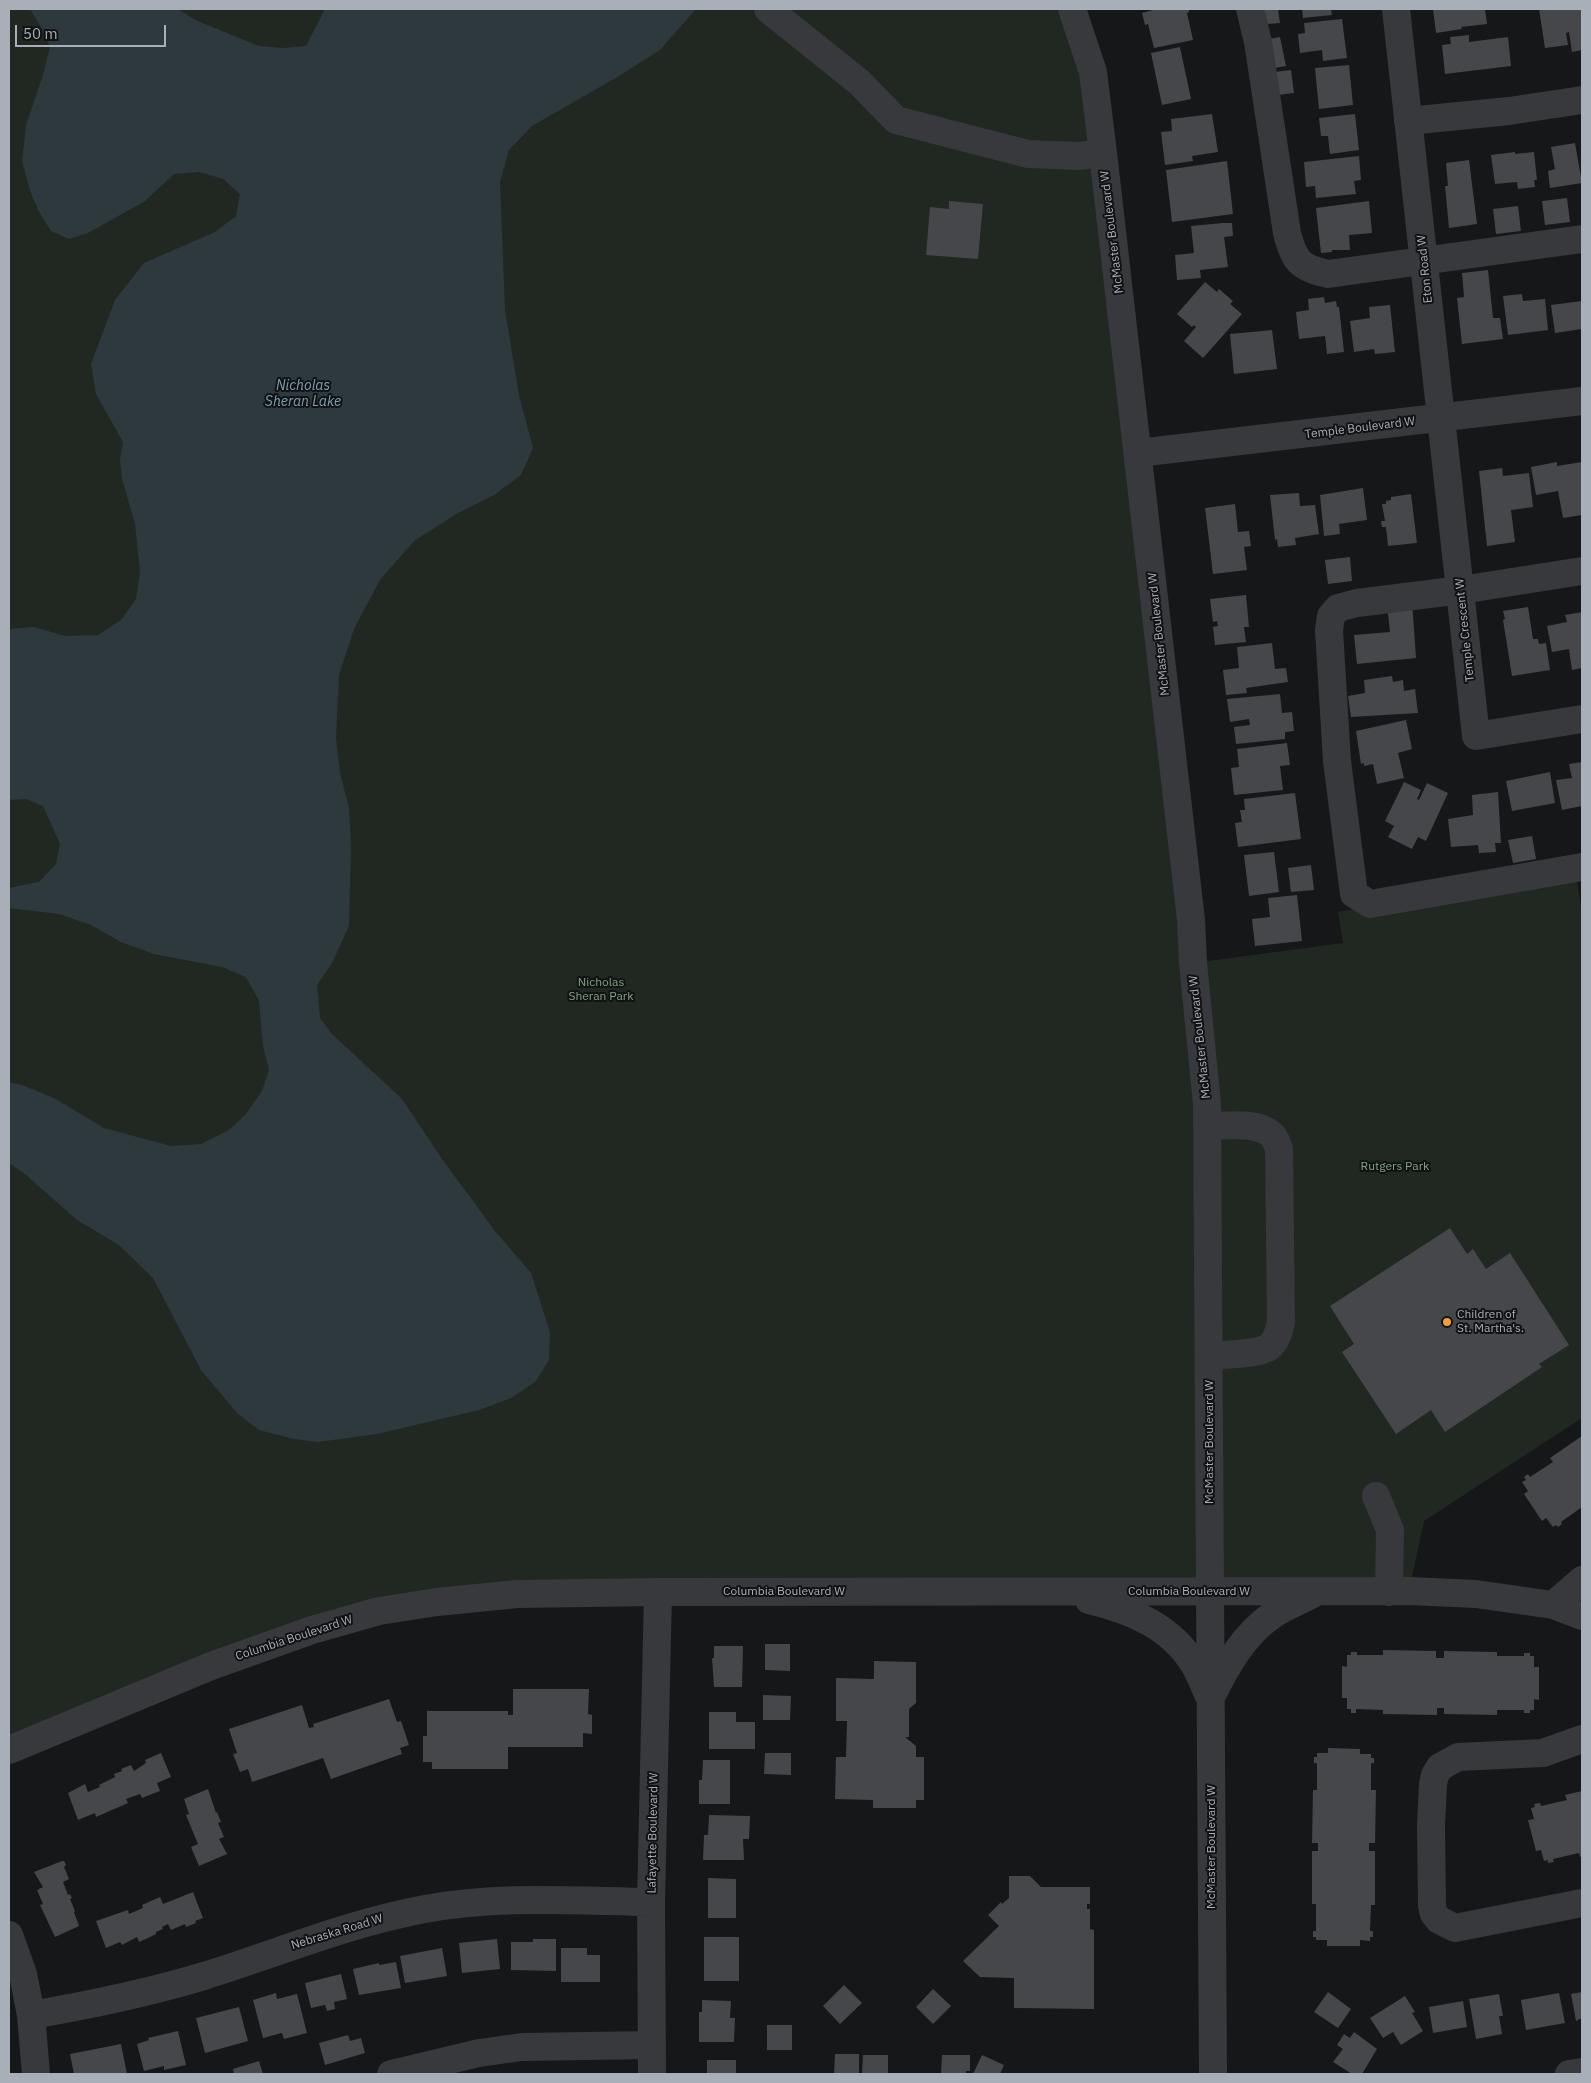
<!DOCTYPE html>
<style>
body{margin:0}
#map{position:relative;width:1591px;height:2083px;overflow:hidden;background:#161718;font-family:"IBM Plex Sans",sans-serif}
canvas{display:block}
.frame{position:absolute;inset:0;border:10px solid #a8afb8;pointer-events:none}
.scale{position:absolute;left:15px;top:25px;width:151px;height:22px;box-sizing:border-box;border:2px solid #a8afb8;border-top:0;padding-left:6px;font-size:15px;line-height:18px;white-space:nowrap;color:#a8afb8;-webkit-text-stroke:4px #111213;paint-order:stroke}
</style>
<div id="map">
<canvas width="1591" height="2083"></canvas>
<div class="frame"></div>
<div class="scale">50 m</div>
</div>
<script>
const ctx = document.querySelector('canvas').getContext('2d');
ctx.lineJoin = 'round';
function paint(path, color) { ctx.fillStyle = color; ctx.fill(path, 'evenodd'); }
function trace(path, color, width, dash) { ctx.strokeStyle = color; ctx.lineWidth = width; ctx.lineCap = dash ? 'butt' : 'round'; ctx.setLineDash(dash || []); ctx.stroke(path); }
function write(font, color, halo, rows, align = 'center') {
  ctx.font = font + ' "IBM Plex Sans",sans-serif'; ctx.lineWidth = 4; ctx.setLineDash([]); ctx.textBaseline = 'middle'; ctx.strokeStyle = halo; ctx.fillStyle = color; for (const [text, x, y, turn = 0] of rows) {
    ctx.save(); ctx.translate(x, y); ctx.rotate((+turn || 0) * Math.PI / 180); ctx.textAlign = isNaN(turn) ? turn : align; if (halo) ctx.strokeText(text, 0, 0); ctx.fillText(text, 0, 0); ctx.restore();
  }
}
const green = new Path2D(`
 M9 9H1070L1093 72 1193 963 1343 943 1338 912 1575 870 1582 913V1418L1424 1521 1409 1591 517 1594 312 1630 9 1750Z`);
const water = new Path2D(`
 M30 9H178L195 20 259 46 283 48 306 46 325 9H696L660 50 619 76 532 126 509 150 500 182 505 310 519 395 533 448 521 475 494 495 458 513 414 541 380 580 354 629 339 675 336 738 340 773 349 808 351 847 349 926 332 963 317 985 320 1018 332 1034 402 1099 442 1159 495 1231 531 1273 550 1332 549 1360 535 1382 511 1398 479 1410 377 1434 318 1442 294 1439 259 1430 237 1413 201 1370 153 1278 119 1245 77 1220 25 1174 9 1163V1082L22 1085 54 1098 104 1128 171 1146 201 1144 229 1130 246 1114 262 1091 269 1070 263 1046 259 1001 246 977 222 967 154 954 121 942 91 925 59 914 9 908V888L39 882 56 864 60 844 43 806 26 799 9 800V629L34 627 65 636 98 635 121 620 136 599 140 572 135 524 122 479 120 460 123 442 96 394 91 364 115 300 144 263 215 232 236 216 240 194 223 179 200 172 174 174 145 201 88 233 69 239 51 231 38 210 30 190 22 161 26 125 43 75 50 47 40 25Z`);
const building = new Path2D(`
 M1153 9H1189V12L1187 13 1193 40 1154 48 1148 24 1145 25 1142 13 1153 10Z
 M1254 9H1278L1280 23 1255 25Z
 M1302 9H1331L1332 15 1303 18Z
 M1433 9H1485L1487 24 1461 27 1462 29 1436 33Z
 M1539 9H1582V50L1572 52 1569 32 1566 33 1568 45 1545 48Z
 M1342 19 1347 58 1323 61 1322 50 1300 53 1298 34 1305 33 1304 23Z
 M1469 35V42L1508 37 1511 66 1445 74 1442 45 1451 44 1450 37Z
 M1280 37 1286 66 1263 70 1258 41Z
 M1180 47 1191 99 1162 105 1151 53Z
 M1349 65 1353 105 1319 109 1315 68Z
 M1291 70 1294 93 1270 96 1267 73Z
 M1212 114 1218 152 1192 156 1193 161 1165 165 1161 132 1172 131 1171 119Z
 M1355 114 1359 150 1330 154 1328 136H1321L1319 118Z
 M1575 143 1582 183 1550 188 1548 171 1555 169 1551 147Z
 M1515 152V154L1534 152 1537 180H1534L1535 187 1518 189 1517 182 1495 184 1491 155Z
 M1359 156 1361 180 1354 181 1356 194 1316 198 1315 186 1306 187 1304 162Z
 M1469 160 1477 224 1449 228 1445 186H1448L1446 163Z
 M1227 161 1233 214 1172 222 1166 170Z
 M1567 198 1570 222 1545 225 1542 201Z
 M949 201 983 204 978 259 926 255 930 207 949 209Z
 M1369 201 1372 233 1349 235 1350 250H1332V252L1321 253 1316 208Z
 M1518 206 1521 231 1496 234 1493 209Z
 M1223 223H1232L1233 236 1224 237 1228 267 1200 270 1201 278 1177 280 1175 255 1194 253 1191 226Z
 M1488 270 1493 318H1500L1503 339 1462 344 1457 298 1464 297 1462 273Z
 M1205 282 1217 292 1219 289 1233 301 1230 304 1242 314 1203 358 1184 341 1196 327 1194 325 1192 327 1177 314Z
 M1522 294 1523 301 1545 299 1548 330 1508 335 1503 296Z
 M1324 297 1325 303 1336 301 1337 307H1339L1344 352 1327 354 1325 336 1299 339 1296 312 1309 310 1308 299Z
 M1582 301V329L1555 333 1551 305Z
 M1390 305 1395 352 1375 354 1374 349 1354 352 1350 321 1370 318 1369 307Z
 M1272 330 1277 369 1234 374 1230 334Z
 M1557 462V466L1582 462V515L1563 518 1558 491 1536 495 1531 467Z
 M1502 468 1503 476 1529 473 1533 507 1511 510 1515 542 1487 546 1479 471Z
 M1363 488 1367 520 1339 524 1340 534 1324 536 1320 495Z
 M1299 493 1300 506 1315 505 1319 534 1295 538 1296 545 1278 547 1277 539 1275 540 1270 495Z
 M1411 494 1417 543 1388 546 1386 527H1382L1381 521H1385L1382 504H1386V501L1391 500V497Z
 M1235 504 1238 532 1249 531 1251 546 1244 547 1247 570 1213 574 1205 508Z
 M1350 557 1352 581 1328 584 1325 560Z
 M1246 595 1249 627H1244L1246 642 1215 645 1213 627 1218 626 1217 621 1213 622 1210 599Z
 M1412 601 1416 658 1357 664 1354 635 1390 632 1387 604Z
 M1528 607 1533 639H1538L1539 644 1546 643 1550 670 1512 676 1503 620 1505 619 1503 611Z
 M1582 612V668L1572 670 1569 649 1552 652 1547 626 1567 622 1565 615Z
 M1272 643 1275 669 1286 668 1288 682 1246 688 1247 693 1226 695 1223 670 1239 668 1237 647Z
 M1392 676 1393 682 1403 680 1404 691 1415 689 1418 713 1351 717 1348 696 1365 693 1364 680Z
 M1280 694 1282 713 1292 712 1294 731 1285 732V739L1236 744 1234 727 1250 725 1249 719 1230 722 1227 699Z
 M1406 720 1412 749 1398 753 1404 778 1377 784 1373 764 1364 766V763L1361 764 1356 731Z
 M1287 743 1290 765 1280 766 1283 790 1234 795 1231 768 1239 767 1237 749Z
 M1582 762V806L1562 810 1556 780 1572 778 1569 764Z
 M1550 772 1555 803 1512 811 1506 781Z
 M1404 782 1421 790 1417 799 1419 800 1427 783 1448 793 1426 841 1418 837 1412 849 1388 837 1394 826 1385 821Z
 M1498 792 1501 843H1495L1496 852 1479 853 1478 845 1451 847 1448 819 1473 815 1472 795Z
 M1295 793 1301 839 1238 847 1235 823 1242 822 1240 810H1245L1244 799Z
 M1532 836 1536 859 1513 863 1508 840Z
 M1274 852 1279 892 1249 896 1244 855Z
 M1311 865 1314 890 1291 892 1288 868Z
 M1297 895 1302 941 1255 946 1252 919 1270 917 1268 898Z
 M1450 1228 1467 1254 1473 1249 1486 1269 1510 1253 1569 1345 1539 1364 1542 1367 1445 1432 1431 1410 1396 1434 1342 1352 1354 1344 1330 1306Z
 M1582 1436V1507L1561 1522 1562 1524 1558 1527 1556 1525 1553 1527 1546 1518 1542 1521 1524 1494 1528 1491 1522 1482 1526 1480 1524 1477 1528 1474 1530 1477 1553 1462 1550 1458Z
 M765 1644H790V1671L765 1670Z
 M714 1646H743L742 1687H714L712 1658H714Z
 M1383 1650 1436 1651V1658H1444V1651L1497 1652V1656H1524V1653H1530V1656H1534V1667H1539V1700L1534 1699V1710H1530V1713H1524V1710H1497V1715L1444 1714V1708H1437V1715L1383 1714V1710L1356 1709V1713H1351V1709H1347V1698H1342V1666L1347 1667V1655H1351V1652H1357V1655H1383Z
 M874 1661 916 1662V1703L909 1709V1737H905L916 1746V1757H924V1800H916V1808H873V1800L835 1799 836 1757H846L847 1721H836V1678L874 1679Z
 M513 1689H589L588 1714 592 1715V1734L583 1733V1747H508V1769H432V1762H423V1736H427V1711H508V1715H513Z
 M763 1695 791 1696 790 1720H763Z
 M389 1699 397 1722 401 1721 409 1745 400 1748 402 1754 331 1779 323 1758 252 1782 248 1769 240 1772 233 1754 237 1753 229 1729 302 1705 309 1728 314 1727 313 1724Z
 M709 1712H736V1722H755V1749H709Z
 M1328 1748 1360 1749V1754H1371V1758H1374V1763H1371V1790H1376L1375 1843H1369V1851H1375V1905H1371L1370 1931H1373V1937H1370V1941L1360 1940V1946H1327V1940H1316V1937H1313V1931H1316V1904H1312V1851H1318V1843H1312L1313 1790H1317V1763H1314V1757H1317V1753H1328Z
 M161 1753 171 1777 157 1783 160 1791 142 1798 140 1794 126 1799 128 1803 96 1817 95 1813 78 1820 68 1793 85 1784 88 1792 100 1787 99 1785 115 1777 114 1774 122 1771 121 1769 131 1765 134 1771 146 1763 145 1760Z
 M765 1753H791V1775L764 1774Z
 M703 1760H730V1804H699V1780H702Z
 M208 1789 216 1813 217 1812 221 1822 218 1823 224 1837 219 1839 227 1854 199 1866 191 1847 198 1844 186 1815 189 1814 184 1799Z
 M1582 1791V1856L1580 1857 1579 1853 1553 1859 1554 1862 1548 1863V1860L1544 1861 1541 1850 1536 1851 1528 1820 1534 1819 1531 1808 1535 1807 1534 1804 1540 1803 1541 1806 1567 1800 1565 1795Z
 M709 1815 750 1816 749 1839H743L744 1860H703L704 1835H708Z
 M62 1861H64L66 1865 64 1867 69 1879 63 1882 68 1895 70 1894 72 1898 70 1899 75 1911 74 1912 79 1926 55 1937 40 1905 43 1904 37 1890 43 1887 34 1872Z
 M1009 1876H1030L1041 1887H1090V1904H1087V1909H1090V1929L1094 1930V2009L1014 2008V1978L980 1977 963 1961 999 1926 988 1915 1001 1902 1002 1904 1009 1898Z
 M708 1878 736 1879V1918H708Z
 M193 1892 203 1918 195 1921 196 1923 186 1927 185 1924 171 1930 168 1924 162 1927 163 1929 156 1932V1934L148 1938 139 1942 137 1937 122 1945 120 1942 106 1948 96 1921 128 1910 129 1914 143 1908 142 1905 160 1897 163 1904Z
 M704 1937H739V1981H704Z
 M497 1939 500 1969 462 1973 459 1943Z
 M533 1939H556V1971L511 1970V1942H533Z
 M442 1948 447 1976 405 1983 400 1956Z
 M561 1948H587V1955H600V1982H561Z
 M396 1962 401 1988 359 1995 353 1969 379 1963V1965Z
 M341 1974 347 1999 334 2002 335 2009 327 2011 325 2005 311 2008 305 1983Z
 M844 1985 862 2003 840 2024 823 2006Z
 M933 1989 951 2006 933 2024 916 2007Z
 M1328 1992 1351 2009 1338 2028 1314 2012Z
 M1582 1992V2018L1576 2021 1571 1994Z
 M276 1993 277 1999 297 1994 307 2033 284 2039 282 2033 263 2038 253 2000Z
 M1559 1993 1565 2023 1526 2030 1521 2000Z
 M1499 1994 1503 2016H1499L1502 2034 1476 2039 1469 1999Z
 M1405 1996 1415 2012 1412 2013 1423 2031 1401 2045 1393 2032 1383 2038 1370 2018Z
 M702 2000 731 2001 730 2018H735L734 2042H699V2012H702Z
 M1463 2001 1467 2027 1433 2033 1429 2007Z
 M239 2007 248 2041 205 2053 196 2018Z
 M767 2025H792V2050H767Z
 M178 2031 186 2065 164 2070V2066L144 2071 137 2044 149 2040 148 2038Z
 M1354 2032 1377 2049 1362 2074H1352L1333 2062 1343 2049 1337 2045 1344 2034 1350 2038Z
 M348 2035 350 2041 361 2038 365 2053 325 2065 319 2043Z
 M121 2044 127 2074H74L70 2054Z
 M835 2054H859V2074H834Z
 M863 2055H888V2074H862Z
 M942 2055H970V2071H966V2074H941Z
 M982 2055 1004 2065 1000 2074H973Z
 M707 2060H736V2074H707Z
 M259 2061 263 2074H234L233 2069Z`);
const minor = new Path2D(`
 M768 9 859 82 896 120 1028 154 1078 156 1103 153
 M1072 9 1093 72 1103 153 1191 920 1193 963 1207 1104 1213 2074
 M1250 9 1258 42 1287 233C1294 261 1300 268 1328 274L1582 239
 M1396 9 1476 736 1582 719
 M1408 121 1509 111 1582 100
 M1138 453 1582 401
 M1582 571 1461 590 1357 603 1338 608 1331 616 1329 630 1337 761 1354 894 1370 904 1582 867
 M1208 1126C1226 1126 1258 1121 1272 1135 1276 1138 1277 1145 1279 1149L1281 1322C1279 1330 1277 1341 1269 1347 1256 1355 1225 1354 1210 1356
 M1376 1496 1390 1530 1389 1592
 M1089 1600C1132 1610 1172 1627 1195 1666 1200 1675 1204 1685 1208 1694
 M1553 1605 1582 1580
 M1213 1693C1227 1665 1244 1635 1271 1616 1284 1607 1299 1601 1313 1594
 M1582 1739 1543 1753 1458 1757 1440 1767 1435 1775 1433 1784 1431 1825 1432 1906 1434 1914 1439 1920 1455 1928 1582 1903
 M9 1750 211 1666 312 1630 379 1611 437 1602 517 1594 658 1592 1409 1591 1476 1594 1553 1605 1582 1616
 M9 1935 23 1974 31 2015 36 2074
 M31 2015C90 2005 147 1993 204 1976 278 1953 349 1923 425 1909 499 1895 576 1901 651 1902
 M391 2074 479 2053 522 2047 652 2045
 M652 2074 651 1902 658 1592
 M1569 2074 1582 2072`);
const markers = [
 [1447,1322,5,"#f29f35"]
];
const streetNames = [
 ["McMaster Boulevard W",1112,232,-97],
 ["Eton Road W",1425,269,-96],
 ["Temple Boulevard W",1360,428,-7],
 ["Temple Crescent W",1465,630,-96],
 ["McMaster Boulevard W",1159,634,-96],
 ["McMaster Boulevard W",1200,1037,-96],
 ["McMaster Boulevard W",1210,1442,-90],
 ["Columbia Boulevard W",784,1592],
 ["Columbia Boulevard W",1189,1592],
 ["Columbia Boulevard W",294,1638,-18],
 ["Lafayette Boulevard W",653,1833,-89],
 ["McMaster Boulevard W",1212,1847,-90],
 ["Nebraska Road W",337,1932,-17]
];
const parkNames = [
 ["Nicholas",601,983],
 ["Sheran Park",601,997],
 ["Rutgers Park",1395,1167]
];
const poiNames = [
 ["Children of",1457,1315],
 ["St. Martha's.",1457,1329]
];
const waterNames = [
 ["Nicholas",303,386],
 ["Sheran Lake",303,402]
];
paint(green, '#202821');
paint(water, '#2e393e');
paint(building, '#45474b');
trace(minor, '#37393d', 28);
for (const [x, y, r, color] of markers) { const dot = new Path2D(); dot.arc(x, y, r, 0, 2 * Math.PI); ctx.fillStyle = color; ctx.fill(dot); trace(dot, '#111213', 2); }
write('12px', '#a8afb8', '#111213', streetNames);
write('12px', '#81a37f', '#111213', parkNames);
write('12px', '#a8afb8', '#111213', poiNames, 'left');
write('italic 14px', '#7fa0b3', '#111213', waterNames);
</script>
